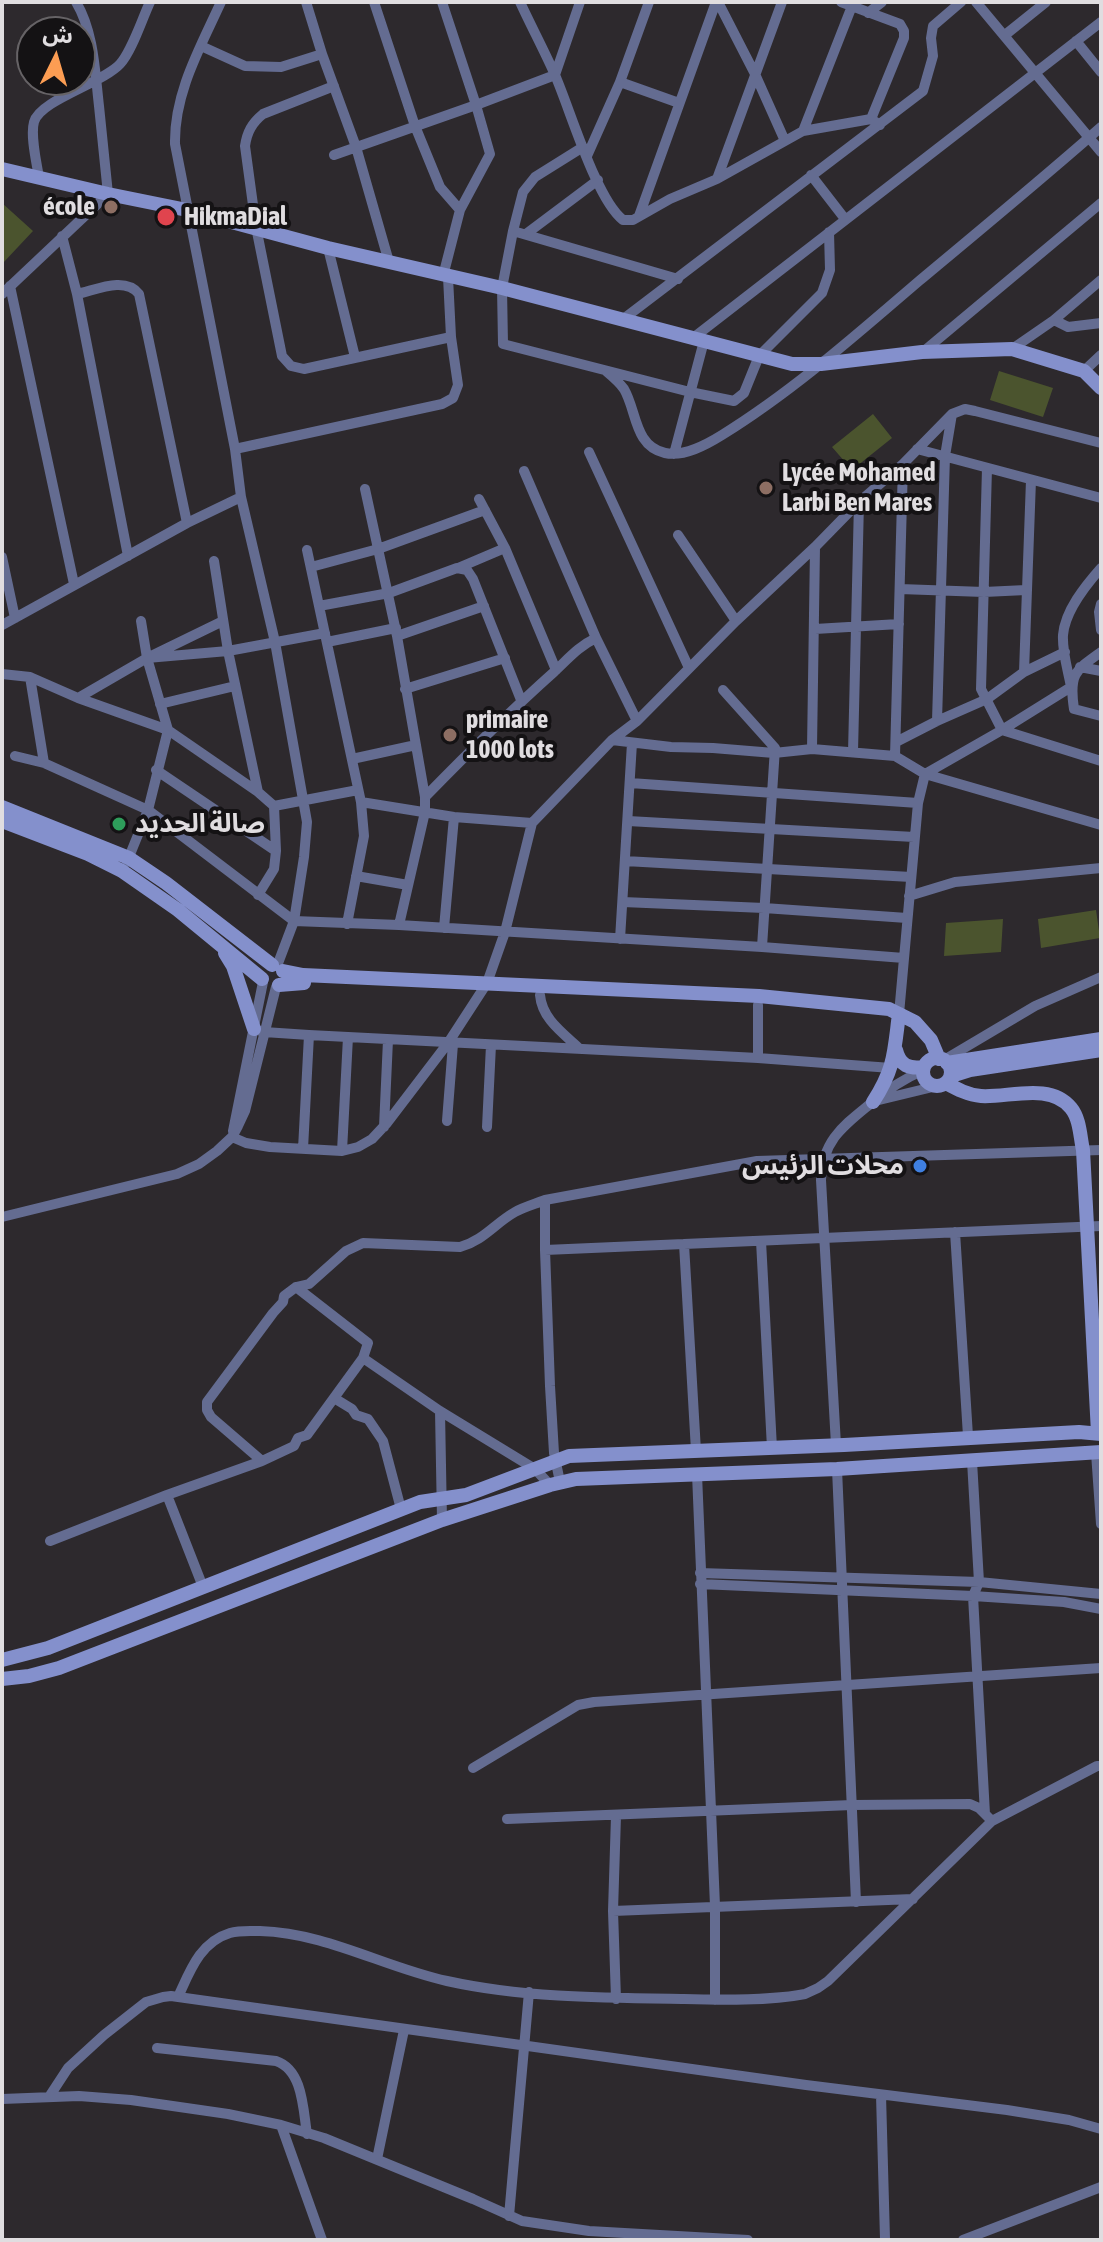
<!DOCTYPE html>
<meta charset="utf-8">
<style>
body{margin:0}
#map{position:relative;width:1103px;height:2242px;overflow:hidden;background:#2d292d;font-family:"Asap Condensed","Noto Sans Arabic",sans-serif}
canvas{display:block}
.frame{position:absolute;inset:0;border:4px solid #e0dde0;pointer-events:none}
.north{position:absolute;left:16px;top:16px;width:80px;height:80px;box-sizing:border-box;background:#141214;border:2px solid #666366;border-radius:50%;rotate:5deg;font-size:22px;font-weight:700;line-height:32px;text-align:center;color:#e0dde0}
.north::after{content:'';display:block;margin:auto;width:28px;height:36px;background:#fc9d53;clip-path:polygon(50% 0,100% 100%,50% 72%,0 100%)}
</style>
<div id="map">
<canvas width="1103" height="2242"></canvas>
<div class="frame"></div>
<div class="north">ش</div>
</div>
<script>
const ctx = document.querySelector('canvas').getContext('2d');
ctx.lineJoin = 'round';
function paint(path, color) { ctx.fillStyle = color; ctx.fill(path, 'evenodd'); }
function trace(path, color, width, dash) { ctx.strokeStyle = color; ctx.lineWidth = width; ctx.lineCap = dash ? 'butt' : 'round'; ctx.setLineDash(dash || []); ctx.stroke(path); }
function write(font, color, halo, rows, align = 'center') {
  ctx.font = font + ' "Asap Condensed","Noto Sans Arabic",sans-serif'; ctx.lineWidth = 8; ctx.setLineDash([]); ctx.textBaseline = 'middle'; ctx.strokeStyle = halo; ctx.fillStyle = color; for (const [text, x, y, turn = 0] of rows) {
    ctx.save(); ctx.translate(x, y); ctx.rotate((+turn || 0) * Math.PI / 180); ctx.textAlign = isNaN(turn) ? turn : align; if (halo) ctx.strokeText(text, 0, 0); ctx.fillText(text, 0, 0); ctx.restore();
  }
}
const green = new Path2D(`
 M2 203 33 231 3 263 2 262Z
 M999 371 1053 388 1043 417 990 400Z
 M873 414 892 438 852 470 832 447Z
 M1096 910 1100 938 1041 948 1038 919Z
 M1003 919 1001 952 944 956 946 923Z`);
const street = new Path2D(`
 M221 2C200 48 174 93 175 144L235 449 241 497 275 642 307 822 304 857 294 921 277 966
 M306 2 322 54 356 147 389 262
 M374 2 415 126 440 187 460 210
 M442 2 476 105 490 154 460 210 443 276
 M520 2C531 26 544 50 555 75 570 109 596 199 623 220H633L670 199 717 179 803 131 871 119 880 125
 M718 2 755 74 785 141
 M841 2 900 24 904 31V38L871 119
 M976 2 1101 152
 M868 13 882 2
 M1005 35 1046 2
 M1076 41 1101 72
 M201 46 245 66 281 67 322 54
 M620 82 679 103
 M334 86 263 114C252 123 247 132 245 146L256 227 282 356 291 366 304 369 451 337
 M803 131 852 6
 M583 147 535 177 523 192 513 231 502 288 503 344 690 392 734 401 744 393 759 356 822 293 830 270 829 232
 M334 155 476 105 555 75 580 2
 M587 156 620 82 649 2
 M811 175 845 219
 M39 178C37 164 30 136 34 122 40 100 103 83 120 64 132 51 142 19 150 2
 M717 179 782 2
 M639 216 716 2
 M513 231 678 279
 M526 234 598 180
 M62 236 77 294 128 556
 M328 248 355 357
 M10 286 74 584
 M2 294 108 194C105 165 102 135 99 106 95 72 94 32 76 2
 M77 294C96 290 125 276 139 294L187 523
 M622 320 923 91 933 56 931 38 933 26 961 2
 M1054 320 1068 327 1101 323
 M693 338 1101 22
 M1012 349 1054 320 1101 280
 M924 351 1101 203
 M1084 371 1101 355
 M607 372C613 377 619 382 624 389 637 411 634 446 665 453 684 457 706 445 722 435 793 391 856 335 919 281 980 230 1042 179 1101 127
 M235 449 442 404 453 398 458 385 451 337 448 277
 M917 449 1101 498
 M589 452 689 668
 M674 454 704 341
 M987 468 981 689 1002 730 1101 761
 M524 471 596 638 637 721
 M365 489 397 636 425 797V812L399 925
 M678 535 736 621
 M505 548 556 670
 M307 550 361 802 364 836 347 924
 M2 557 15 618
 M214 561 228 651 258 792
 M311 567 378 549 485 510
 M458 568 505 548 479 499
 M900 589 984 592 1026 590
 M1101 604 1099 612 1101 630
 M319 606 389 593 457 568 467 570 473 579 521 700
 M2 625 187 523 241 497
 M815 629 899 624
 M397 636 484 606
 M327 642 396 628
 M1101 652C1074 671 1069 675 1074 709L1101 716
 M147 658 228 651 325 633
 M1080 667 1101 671
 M1024 672 1031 480
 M2 674 30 677 44 763
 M30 677 78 698 168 730 258 792 274 806 276 851 274 869 258 895
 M405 689 505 658
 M723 690 775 748 762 947
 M78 698 147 658 223 621
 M160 704 235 686
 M937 721 945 456 952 414
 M612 740 671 747 713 748 774 753 812 749 895 756 925 774 1101 825
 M896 742 937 721 987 699 1024 672 1065 652
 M812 749 815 547
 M853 752 859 502
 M15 756 44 763 148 810 294 921 399 925 762 947 904 958
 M895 756 903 464
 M352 759 416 745
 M156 770 276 851
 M630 783 918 803
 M425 797C467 754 509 712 554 672 568 659 579 646 596 638
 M361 802 454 817 532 823
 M274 806 358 790
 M628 821 914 837
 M625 861 911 877
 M127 862 148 810 168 730 147 658 141 621
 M356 876 408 885
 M909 896 955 882 1101 868
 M623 902 764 908 907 918
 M444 928 454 817
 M620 939 632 743
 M540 995C542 1019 563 1033 580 1049
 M899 1014 918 803 925 774 1002 730 1071 687C1068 670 1062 652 1063 635 1065 611 1085 586 1101 568
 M254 1029 264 1032 309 1035 758 1058 891 1068
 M758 1058V1005
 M944 1060 1035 1006 1101 977
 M875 1101 937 1086
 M447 1121 453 1044
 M384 1127 388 1040
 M487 1127 491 1045
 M233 1131 263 982
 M232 1137 246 1143 270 1147 342 1151 358 1147 372 1139 387 1123 448 1043 487 983 505 932 532 823 612 740 637 721 736 621 815 547 859 502 903 464 952 414 965 409 975 411 1101 443
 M303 1149 309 1035
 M342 1151 348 1037
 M545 1200V1250L550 1386 554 1453 560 1482
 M2 1217 177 1174 199 1164 217 1151 232 1137 238 1126 245 1111 276 987
 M955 1232 968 1436
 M761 1241 772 1448
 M684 1244 696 1451
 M545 1250 1101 1226
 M296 1287 368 1343 363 1358 440 1411 535 1469 550 1485
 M334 1398 352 1409 356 1415 368 1419 383 1441 401 1509
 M440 1411 442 1520
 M836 1445 821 1180C822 1141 843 1126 870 1104 888 1089 903 1079 924 1070
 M1096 1453 1101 1524
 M262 1461 211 1417 207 1410V1402L273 1313 283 1302 284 1296 296 1287 309 1284 346 1251 363 1243 460 1247C484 1240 494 1224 515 1212 524 1207 535 1204 545 1200L757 1161 1101 1150
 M972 1461 979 1582 973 1596 985 1814
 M837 1469 856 1902
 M697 1474 715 1906V2000
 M167 1495 203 1587
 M50 1541 167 1495 262 1461 294 1446 298 1438 307 1435 363 1358
 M700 1573 979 1582 1101 1594
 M700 1584 973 1596 1064 1602 1101 1609
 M473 1768 578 1705 594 1702 1101 1668
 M507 1819 852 1805 970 1804 979 1808 992 1821
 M613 1911 913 1899
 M178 1997C190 1971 200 1942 230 1933 240 1930 250 1931 260 1931 327 1933 383 1967 447 1981 524 1998 605 1998 684 1999 720 2000 770 2001 805 1994L818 1988 828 1981 992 1821 1097 1766H1101
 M616 1999 613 1911 616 1816
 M157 2048 276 2061C303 2070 303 2109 307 2134
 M881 2095 885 2239
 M49 2097 68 2068 104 2035 146 2002 163 1997 171 1996 806 2085 1007 2110 1069 2120 1101 2129
 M2 2099 79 2096 131 2100 228 2114 281 2125 324 2138 473 2199 522 2221 589 2231 748 2240
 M281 2125 322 2240
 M377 2159 404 2030
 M509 2216 529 1992
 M963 2240 1101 2187`);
const secondary = new Path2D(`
 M2 169 108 194 187 210 328 248 502 288 792 364H821L922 352 1012 349 1084 371 1101 388
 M2 807 129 858 166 883 272 965
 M2 821 88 854 122 871 178 910 262 979
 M225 953 233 966 254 1029
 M283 971 303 975 759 996 889 1009 915 1022 931 1040 939 1059
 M279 985 304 983
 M896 1050C900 1066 909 1069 924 1067
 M923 1072a14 14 0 1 1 28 0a14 14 0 1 1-28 0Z
 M947 1063 1101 1039
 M951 1076 970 1070 1101 1050
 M946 1083C957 1089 968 1095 981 1096 1008 1098 1050 1082 1071 1108 1080 1119 1080 1136 1083 1150L1098 1433
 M873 1102C895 1068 894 1052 899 1014
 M2 1660 48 1648 420 1502 466 1495 569 1456 844 1445 1079 1432 1101 1434
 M2 1679 29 1676 59 1668 442 1520 550 1485 576 1479 837 1469 1101 1452`);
const markers = [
 [111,207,8,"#8d6e63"],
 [166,217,10,"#e0444e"],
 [766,488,8,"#8d6e63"],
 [450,735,8,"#8d6e63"],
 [119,824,8,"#2e9e5b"],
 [920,1166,8,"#3f7fe0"]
];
const poiNames = [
 ["école",95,207,"right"],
 ["HikmaDial",184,217],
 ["Lycée Mohamed",782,473],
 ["Larbi Ben Mares",782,503],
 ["primaire",466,720],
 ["1000 lots",466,750],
 ["صالة الحديد",135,824],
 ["محلات الرئيس",904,1166,"right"]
];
paint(green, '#4b542e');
trace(street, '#646c91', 10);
trace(secondary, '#8490cc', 14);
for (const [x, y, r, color] of markers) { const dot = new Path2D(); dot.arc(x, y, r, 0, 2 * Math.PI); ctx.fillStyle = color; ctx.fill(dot); trace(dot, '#141214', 3); }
write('bold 26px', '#e0dde0', '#141214', poiNames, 'left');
</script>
